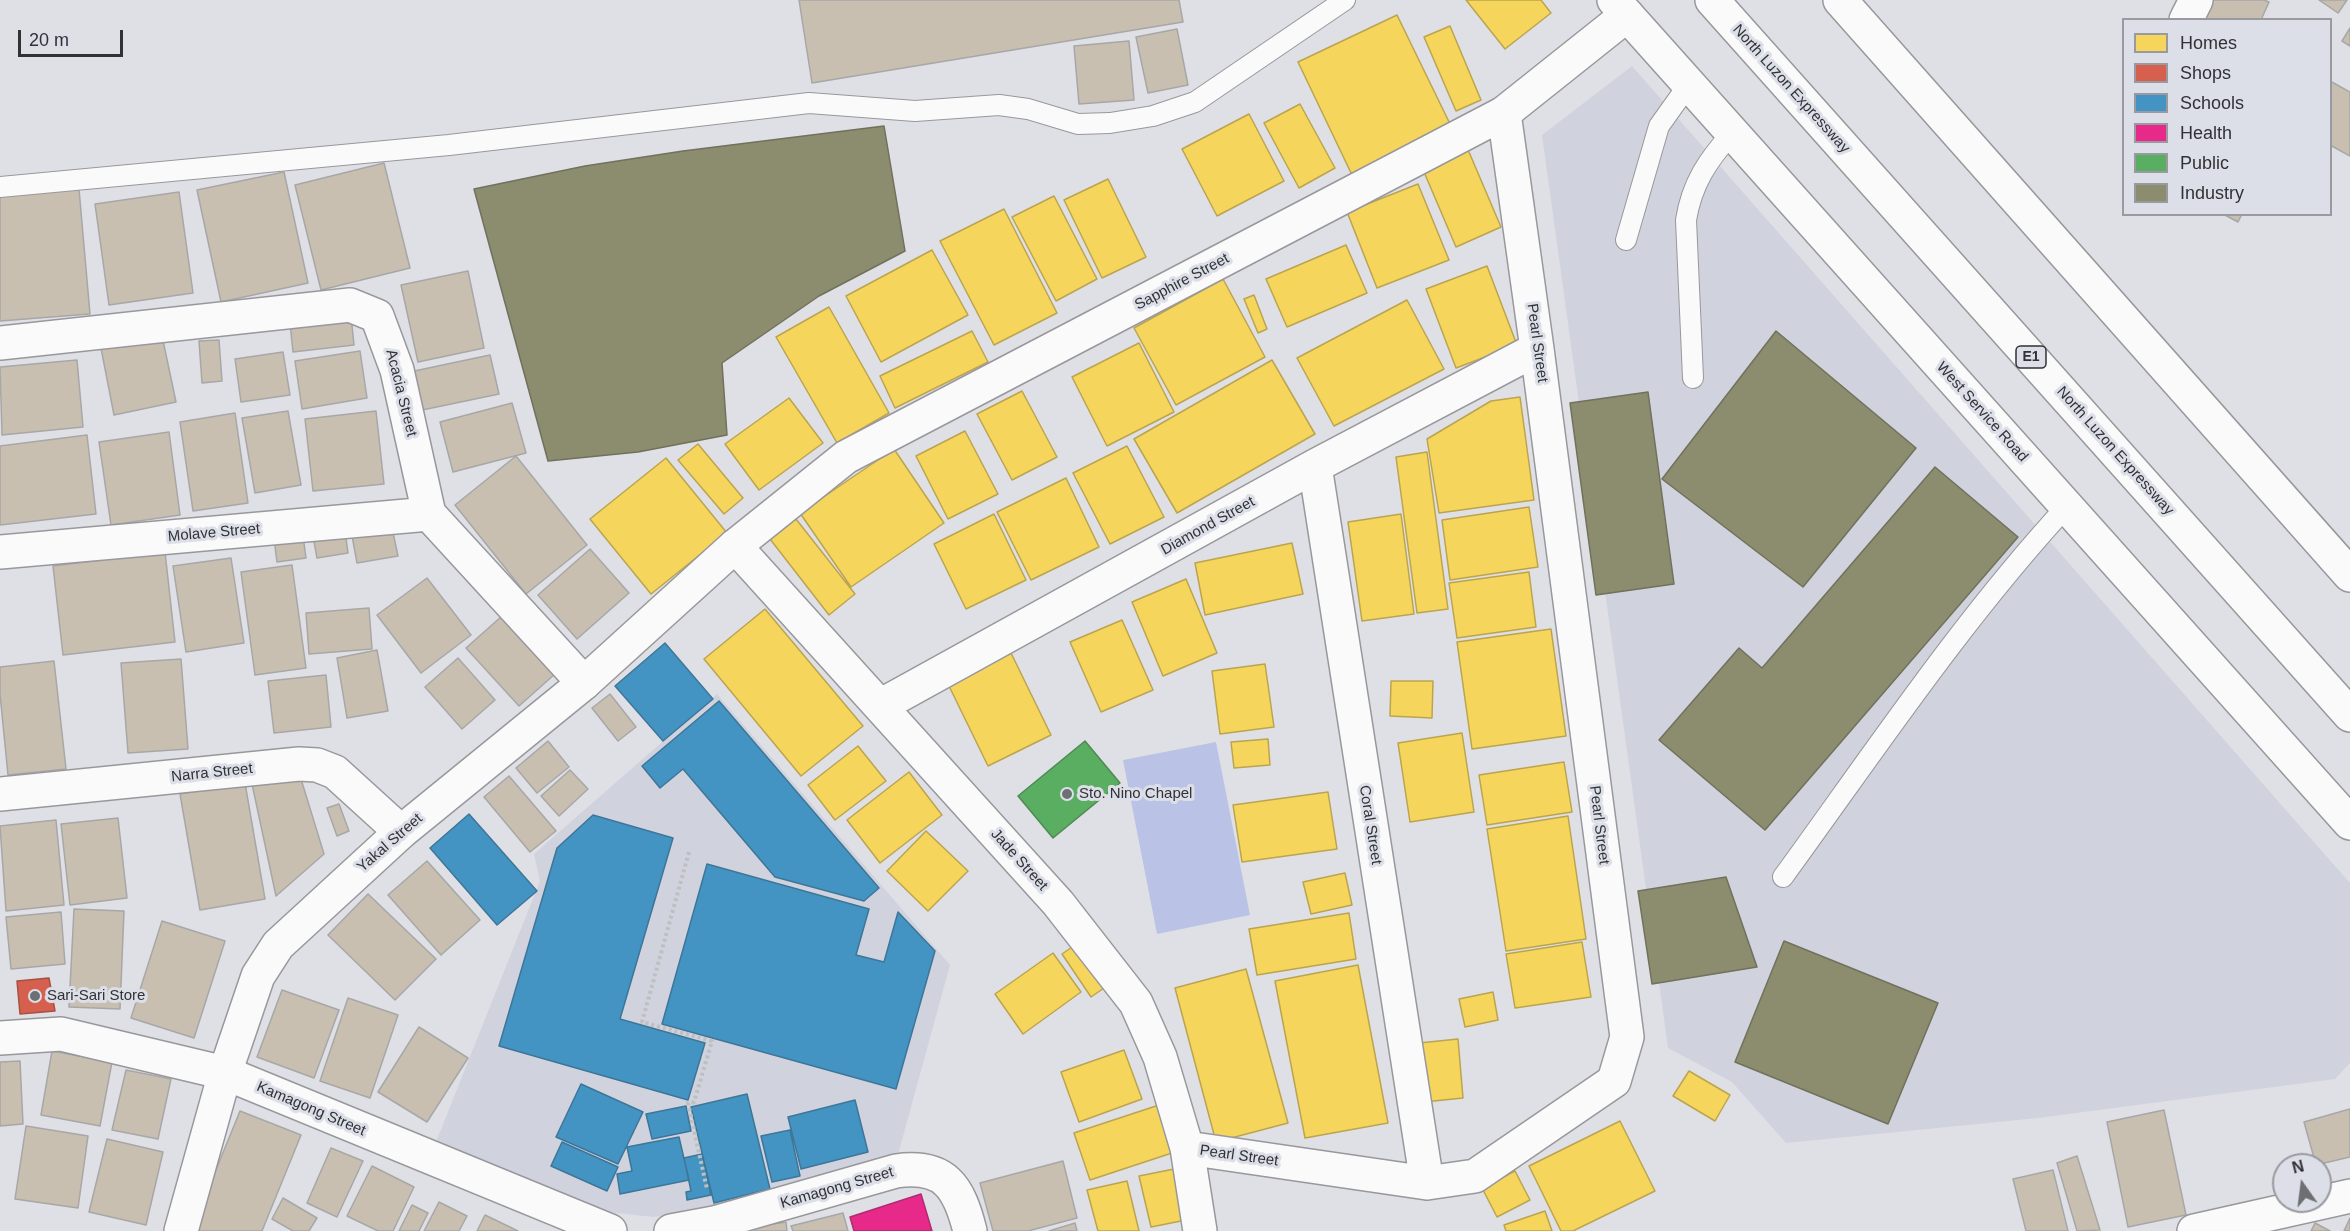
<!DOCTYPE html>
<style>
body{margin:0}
#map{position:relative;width:2350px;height:1231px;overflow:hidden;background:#dfe0e5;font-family:Helvetica,sans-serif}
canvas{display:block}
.legend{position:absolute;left:2122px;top:18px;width:210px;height:198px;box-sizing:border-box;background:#dcdfe8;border:2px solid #989aa0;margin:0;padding:8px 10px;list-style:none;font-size:18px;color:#313235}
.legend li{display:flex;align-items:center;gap:12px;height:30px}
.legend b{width:30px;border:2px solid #989aa0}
.north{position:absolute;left:2272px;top:1153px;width:60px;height:60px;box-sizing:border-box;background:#dcdfe8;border:2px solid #989aa0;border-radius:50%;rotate:346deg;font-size:16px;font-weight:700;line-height:24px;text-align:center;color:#313235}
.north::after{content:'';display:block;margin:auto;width:21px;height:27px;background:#6e6f73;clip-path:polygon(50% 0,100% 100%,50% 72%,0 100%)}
.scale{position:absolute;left:18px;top:30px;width:105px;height:27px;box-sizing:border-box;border:3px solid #313235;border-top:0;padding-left:8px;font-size:18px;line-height:21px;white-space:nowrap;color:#313235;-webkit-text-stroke:4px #dcdfe8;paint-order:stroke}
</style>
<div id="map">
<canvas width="2350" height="1231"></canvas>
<ul class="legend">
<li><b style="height:16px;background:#f6d55c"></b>Homes</li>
<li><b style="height:16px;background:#d6604d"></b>Shops</li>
<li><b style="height:16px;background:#4393c3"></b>Schools</li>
<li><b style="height:16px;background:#e7298a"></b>Health</li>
<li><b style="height:16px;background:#5aae61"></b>Public</li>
<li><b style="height:16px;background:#8c8c6e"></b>Industry</li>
</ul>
<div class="north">N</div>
<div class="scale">20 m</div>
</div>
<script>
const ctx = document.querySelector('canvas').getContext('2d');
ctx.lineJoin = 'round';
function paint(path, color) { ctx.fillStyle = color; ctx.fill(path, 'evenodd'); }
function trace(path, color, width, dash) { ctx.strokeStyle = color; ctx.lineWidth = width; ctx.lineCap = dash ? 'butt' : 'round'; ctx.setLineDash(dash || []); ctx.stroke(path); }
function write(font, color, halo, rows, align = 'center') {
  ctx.font = font + ' Helvetica,sans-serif'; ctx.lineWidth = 6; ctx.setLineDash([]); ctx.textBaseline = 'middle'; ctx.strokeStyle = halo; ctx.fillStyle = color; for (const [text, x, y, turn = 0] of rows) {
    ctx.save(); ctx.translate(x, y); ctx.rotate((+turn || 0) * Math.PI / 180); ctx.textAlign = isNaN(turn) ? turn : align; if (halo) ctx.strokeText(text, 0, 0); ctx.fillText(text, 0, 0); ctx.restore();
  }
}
const built = new Path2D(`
 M1632 66 2350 883V1063L2335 1079 2038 1118 1786 1143 1732 1082 1668 1048 1542 135Z
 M717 694 950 965 896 1162 691 1213 653 1217 608 1212 436 1142 540 881 534 854Z`);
const green = new Path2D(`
 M1216 742 1250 915 1157 934 1123 760Z`);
const homes = new Path2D(`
 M1466 0H1541L1551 13 1505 49Z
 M1397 15 1452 128 1352 175 1298 62Z
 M1450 26 1481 100 1456 111 1424 37Z
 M1300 104 1335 168 1299 188 1264 123Z
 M1249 114 1284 181 1217 216 1182 149Z
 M1466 145 1501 227 1456 247 1421 165Z
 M1108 179 1146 257 1102 278 1064 200Z
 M1418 184 1449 260 1377 288 1347 212Z
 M1054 196 1097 279 1056 301 1012 217Z
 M1004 209 1057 313 994 345 940 241Z
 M1346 245 1367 293 1287 327 1266 279Z
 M932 250 968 315 881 362 846 296Z
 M1487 266 1517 345 1456 368 1426 289Z
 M1223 279 1265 357 1176 405 1134 328Z
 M1254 295 1267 329 1258 333 1244 299Z
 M1407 300 1444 369 1334 426 1297 358Z
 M829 307 889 413 837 443 776 337Z
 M972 331 988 362 895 408 880 376Z
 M1139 343 1174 412 1107 446 1072 377Z
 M1272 360 1315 434 1177 513 1134 439Z
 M1022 391 1057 457 1012 480 977 414Z
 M1520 397 1534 500 1439 513 1427 439 1491 401Z
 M789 398 823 443 759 490 725 444Z
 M965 431 998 494 948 519 916 456Z
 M698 444 743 498 724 514 678 460Z
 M1127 446 1164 517 1110 544 1073 473Z
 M894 449 944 523 851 587 800 513Z
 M1427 452 1448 609 1417 613 1396 457Z
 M666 458 727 533 651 594 590 519Z
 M1066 478 1099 547 1031 580 997 512Z
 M1529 507 1538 567 1450 580 1442 520Z
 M994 514 1026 580 966 609 934 544Z
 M1401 514 1414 614 1362 621 1348 522Z
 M796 519 855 594 829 615 770 539Z
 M1292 543 1303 594 1205 615 1195 563Z
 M1529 572 1536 627 1457 638 1449 583Z
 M1186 579 1217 653 1163 676 1132 602Z
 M765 609 863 726 801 776 704 659Z
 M1122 620 1153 690 1101 712 1070 642Z
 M1551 629 1566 736 1472 749 1457 642Z
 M1011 653 1051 735 988 766 948 684Z
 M1265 664 1274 727 1220 734 1212 671Z
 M1391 681H1433L1432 718 1390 716Z
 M1462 733 1474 812 1410 822 1398 743Z
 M1268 739 1270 765 1234 768 1231 742Z
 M858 746 886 781 835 820 808 785Z
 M1564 762 1572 812 1487 825 1479 775Z
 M909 772 942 815 880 863 847 820Z
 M1328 792 1337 849 1242 862 1233 805Z
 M1568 816 1586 939 1506 951 1487 829Z
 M926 831 968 871 928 911 887 871Z
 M1345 873 1352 905 1311 914 1303 882Z
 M1349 913 1356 959 1257 975 1249 929Z
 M1582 942 1591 997 1515 1008 1506 954Z
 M1075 945 1104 988 1091 997 1062 954Z
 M1053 953 1081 992 1023 1034 995 994Z
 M1358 965 1388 1123 1305 1138 1275 981Z
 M1246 969 1288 1123 1216 1142 1175 988Z
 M1493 992 1498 1020 1465 1027 1459 999Z
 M1458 1039 1463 1098 1424 1102 1419 1043Z
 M1124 1050 1142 1099 1079 1122 1061 1072Z
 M1689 1071 1730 1095 1715 1121 1673 1096Z
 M1159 1105 1175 1152 1090 1180 1074 1133Z
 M1620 1121 1655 1191 1573 1231H1561L1529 1166Z
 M1174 1169 1186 1220 1151 1227 1139 1176Z
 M1515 1171 1530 1200 1497 1217 1482 1188Z
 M1127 1181 1139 1231H1098L1087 1190Z
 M1545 1211 1552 1231H1506L1504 1225Z`);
const shops = new Path2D(`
 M49 978 55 1011 20 1014 17 981Z`);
const schools = new Path2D(`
 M665 643 713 699 663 741 615 686Z
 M719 701 879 888 864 901 775 877 683 769 660 788 642 766Z
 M469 814 537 891 497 925 430 848Z
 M593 815 673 838 620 1019 705 1043 688 1100 499 1046 557 848Z
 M707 864 869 909 856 955 884 962 898 912 935 951 896 1089 662 1024Z
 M581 1084 643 1112 618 1164 556 1137Z
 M747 1094 770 1189 714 1203 691 1107Z
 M855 1100 868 1152 801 1169 788 1117Z
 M686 1106 691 1131 652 1139 646 1114Z
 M790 1130 800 1176 772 1182 761 1136Z
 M679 1137 689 1180 620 1194 617 1174 632 1171 627 1147Z
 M562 1142 618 1167 607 1191 551 1166Z
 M702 1154 711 1195 687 1200 686 1192 691 1191 684 1158Z`);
const health = new Path2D(`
 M921 1194 932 1231H854L850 1217Z`);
const public = new Path2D(`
 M1085 741 1120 783 1053 838 1018 796Z`);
const industry = new Path2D(`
 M884 126 905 251 819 296 722 363 727 435 638 452 548 461 474 189 585 166 683 151Z
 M1776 331 1916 448 1803 587 1662 479Z
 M1648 392 1674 584 1596 595 1570 403Z
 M1935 467 2018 537 1765 830 1659 740 1739 648 1762 668Z
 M1726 877 1757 967 1652 984 1638 891Z
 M1784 941 1938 1003 1888 1124 1735 1062Z`);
const building = new Path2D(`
 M799 0H1179L1183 22 812 83Z
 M2203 0H2264L2269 2 2261 20H2194Z
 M2319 0H2347L2338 13Z
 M2350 28V46L2342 41Z
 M1177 29 1188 85 1148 93 1136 37Z
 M1129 41 1134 100 1079 104 1074 46Z
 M2330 81 2350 92V156L2330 145Z
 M384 163 410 268 321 290 295 185Z
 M284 172 308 283 221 302 197 190Z
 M79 189 90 314 0 321V196Z
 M179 192 193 293 109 305 95 204Z
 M2223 214H2242L2238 222Z
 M468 271 484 348 418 362 401 285Z
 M351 316 354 345 293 352 290 323Z
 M161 331 176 402 114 415 100 343Z
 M219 340 222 381 202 383 199 341Z
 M360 351 367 398 302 409 295 361Z
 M283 352 290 395 241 402 235 359Z
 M490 355 499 394 408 413 400 374Z
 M77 360 83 427 2 435 0 367Z
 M512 403 526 453 453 472 440 422Z
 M288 411 301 485 255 493 242 418Z
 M376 411 384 484 313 491 305 419Z
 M235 413 248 503 193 511 180 422Z
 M169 432 180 515 111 525 99 442Z
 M87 435 96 514 0 525V446Z
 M516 456 587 545 526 594 455 505Z
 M391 523 398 556 357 563 351 530Z
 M345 531 348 553 317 558 313 536Z
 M303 536 306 558 277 562 274 539Z
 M590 549 629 593 577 639 538 595Z
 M165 552 175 642 63 655 53 566Z
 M231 558 244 643 186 652 173 566Z
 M292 565 306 668 255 675 241 572Z
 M427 578 471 635 421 673 377 615Z
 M369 608 372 649 309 654 306 613Z
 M502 616 555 674 519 706 466 648Z
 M377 650 388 711 347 718 337 658Z
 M458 658 495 700 462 729 425 687Z
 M181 659 188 749 128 753 121 663Z
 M54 661 66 769 8 775 0 694V667Z
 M326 675 331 727 274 733 268 681Z
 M610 694 636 727 618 741 592 708Z
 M548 741 569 767 537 793 516 768Z
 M570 770 588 789 559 816 541 796Z
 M509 776 556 831 530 852 484 797Z
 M301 779 324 854 276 896 252 784Z
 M245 783 265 899 200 910 180 794Z
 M339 804 349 831 337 836 327 808Z
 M118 818 127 898 70 905 61 824Z
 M56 820 64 905 6 911 0 826Z
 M427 861 480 920 441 955 388 895Z
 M368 894 436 959 395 1000 328 935Z
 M74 909 124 911 120 1009 69 1007Z
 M61 912 65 964 11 969 6 917Z
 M162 921 225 941 194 1038 131 1018Z
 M282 990 339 1010 314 1078 257 1057Z
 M348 998 398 1015 370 1098 320 1081Z
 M419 1027 468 1058 427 1122 378 1092Z
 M52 1051 112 1062 100 1126 41 1115Z
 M20 1061 23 1124 0 1126V1062Z
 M126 1070 171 1079 158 1139 112 1130Z
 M2350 1109V1157L2316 1165 2304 1122Z
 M2164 1110 2186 1215 2128 1227 2107 1122Z
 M240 1111 301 1135 262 1231H191Z
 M26 1126 88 1136 78 1208 15 1199Z
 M107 1139 163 1152 146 1225 89 1212Z
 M331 1148 363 1161 337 1217 307 1203Z
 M2077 1156 2100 1230 2077 1231 2057 1163Z
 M1063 1161 1077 1218 1028 1231H993L980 1183Z
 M372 1166 414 1187 393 1231H378L347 1216Z
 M2053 1170 2068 1231H2026L2013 1179Z
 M283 1198 317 1218 309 1231H293L272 1219Z
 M439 1202 467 1216 459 1231H424Z
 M412 1205 428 1213 419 1231H399Z
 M843 1213 848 1231H793L791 1226Z
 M485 1215 518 1231H477Z
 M2350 1218V1231H2344Z
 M786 1222 787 1231H754V1227Z
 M1075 1223 1077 1231H1049Z
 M2315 1223 2330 1231H2311Z`);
const path = new Path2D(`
 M689 852 642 1022 712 1041 694 1102 688 1103 707 1189`);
const lane = new Path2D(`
 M0 187 449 145 809 103 915 111 999 105 1028 109 1078 124 1110 123 1153 116 1195 102 1345 0
 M1626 240 1659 126 1689 84
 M1693 378 1686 220C1692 183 1708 160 1732 133
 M1783 877C1874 752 1962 620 2067 506`);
const street = new Path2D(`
 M1627 15 2350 823
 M2186 20 2196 0
 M0 343 350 305 377 316 397 370 429 514 584 683
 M1315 466 1427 1183
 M735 546 1058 903 1136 1003 1160 1057 1187 1148 1200 1231
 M0 552 429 514
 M880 706 1315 466 1537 349
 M0 794 299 764 317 765 335 772 401 832
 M0 1038 61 1034 225 1073 610 1231
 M1187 1148 1427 1183 1475 1176 1614 1081 1627 1037 1537 349 1504 113
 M671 1231 714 1223 896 1171C945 1164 959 1187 970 1231
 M2194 1231 2350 1196`);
const secondary = new Path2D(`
 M181 1231 225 1073 258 976 278 945 401 832 584 683 735 546 846 457 1504 113 1627 15 1614 0`);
const highway = new Path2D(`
 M1712 0 2350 715
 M1840 0 2350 575`);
const markers = [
 [1067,794,6,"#6e6f73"],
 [35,996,6,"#6e6f73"]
];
const shields = [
 [2031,357,30]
];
const shieldNames = [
 ["E1",2031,357]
];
const streetNames = [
 ["North Luzon Expressway",1791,89,48],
 ["Sapphire Street",1182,282,-28],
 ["Pearl Street",1537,343,82],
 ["Acacia Street",401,393,76],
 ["West Service Road",1982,412,48],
 ["North Luzon Expressway",2115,451,48],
 ["Diamond Street",1208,526,-29],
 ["Molave Street",214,533,-5],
 ["Narra Street",212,773,-6],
 ["Coral Street",1370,825,81],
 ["Pearl Street",1599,825,83],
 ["Yakal Street",390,843,-41],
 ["Jade Street",1019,860,48],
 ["Kamagong Street",311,1109,23],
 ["Pearl Street",1239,1156,8],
 ["Kamagong Street",837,1188,-16]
];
const poiNames = [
 ["Sto. Nino Chapel",1079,794],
 ["Sari-Sari Store",47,996]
];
paint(built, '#d0d3de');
paint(green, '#bac3e5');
paint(homes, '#f6d55c');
trace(homes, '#bba450', 1.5);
paint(shops, '#d6604d');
trace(shops, '#a45246', 1.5);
paint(schools, '#4393c3');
trace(schools, '#3e7698', 1.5);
paint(health, '#e7298a');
trace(health, '#b02c70', 1.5);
paint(public, '#5aae61');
trace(public, '#4e8954', 1.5);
paint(industry, '#8c8c6e');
trace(industry, '#71715d', 1.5);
paint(building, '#c8bfb0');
trace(building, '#a7a7a8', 1.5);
trace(lane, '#98989c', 22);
trace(street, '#98989c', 36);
trace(secondary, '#98989c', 36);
trace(highway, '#98989c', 36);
trace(path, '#bebfc1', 4, [3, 3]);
trace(lane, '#fafafb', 20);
trace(street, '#fafafb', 33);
trace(secondary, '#fafafb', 33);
trace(highway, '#fafafb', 33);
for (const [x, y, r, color] of markers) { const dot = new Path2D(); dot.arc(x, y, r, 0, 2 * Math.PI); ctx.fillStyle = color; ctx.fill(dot); trace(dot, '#dcdfe8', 2); }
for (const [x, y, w] of shields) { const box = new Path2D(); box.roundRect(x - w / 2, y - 11, w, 22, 4.5); ctx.fillStyle = '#dcdfe8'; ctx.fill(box); trace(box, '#313235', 1.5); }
write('bold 14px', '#313235', null, shieldNames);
write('15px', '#313235', '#dcdfe8', streetNames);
write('15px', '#313235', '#dcdfe8', poiNames, 'left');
</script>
